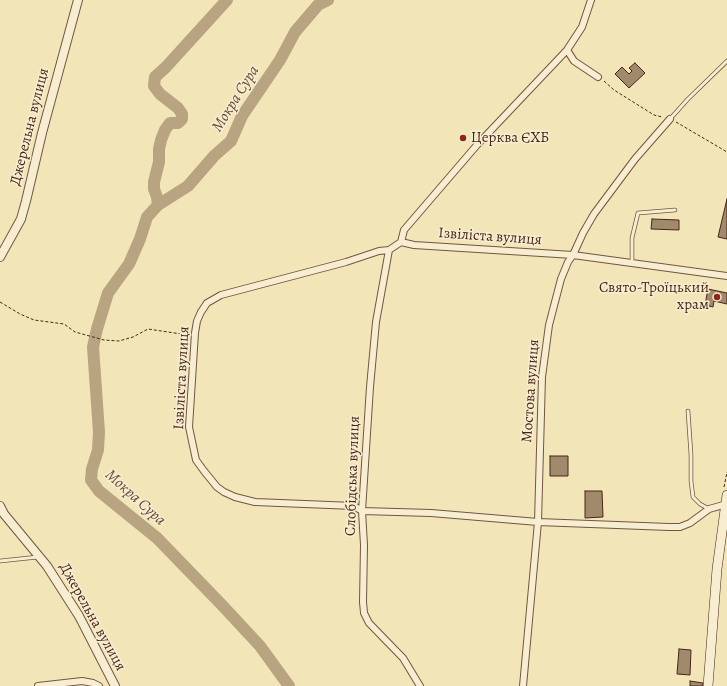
<!DOCTYPE html>
<html>
<head>
<meta charset="utf-8">
<style>
  body { margin:0 }
  canvas { display:block; background:#f2e5b8 }
</style>
</head>
<body>
<canvas width="727" height="686"></canvas>
<script>
const ctx = document.querySelector('canvas').getContext('2d');
ctx.lineJoin = 'round';
function shape(rows) {
  const path = new Path2D();
  for (const r of rows) {
    path.moveTo(r[0], r[1]);
    for (let i = 2; i < r.length; i += 2) path.lineTo(r[i], r[i + 1]);
  }
  return path;
}
function trace(path, color, width, dash) {
  ctx.strokeStyle = color;
  ctx.lineWidth = width;
  ctx.lineCap = dash ? 'butt' : 'round';
  ctx.setLineDash(dash || []);
  ctx.stroke(path);
}
function fill(path, color) {
  ctx.fillStyle = color;
  ctx.fill(path, 'evenodd');
}
function drawText(font, color, halo, rows, align = 'center') {
  ctx.font = font + ' Alegreya,serif';
  ctx.lineWidth = 3;
  ctx.setLineDash([]);
  ctx.textBaseline = 'middle';
  ctx.strokeStyle = halo;
  ctx.fillStyle = color;
  for (const [text, x, y, turn = 0] of rows) {
    ctx.save();
    ctx.translate(x, y);
    ctx.rotate((+turn || 0) * Math.PI / 180);
    ctx.textAlign = isNaN(turn) ? turn : align;
    if (halo) ctx.strokeText(text, 0, 0);
    ctx.fillText(text, 0, 0);
    ctx.restore();
  }
}
const river = shape([
  [158,205,157,197,154,189,154,182,159,162,159,149,161,140,165,130,170,123,178,123,182,119,182,114,178,108,160,94,154,86,155,77,166,67,227,0],
  [289,686,260,646,221,604,157,538,99,491,91,480,92,469,98,450,99,432,93,347,97,329,108,293,129,264,140,239,147,217,158,205,188,186,214,156,231,141,242,116,280,60,295,32,318,5,328,0]
]);
const building = shape([
  [635,63,645,73,629,88,615,74,622,67,629,74,632,71,629,68,635,63],
  [727,199,727,239,718,237,727,199],
  [652,219,679,220,679,230,651,229,652,219],
  [708,289,727,293,727,304,714,301,713,307,705,305,708,289],
  [550,456,568,456,568,476,550,476,550,456],
  [585,491,602,491,603,517,585,518,585,491],
  [679,649,691,650,690,675,677,674,679,649],
  [690,681,703,683,702,686,690,686,690,681]
]);
const path = shape([
  [604,81,614,90,654,115,662,117],
  [676,122,727,152],
  [0,302,20,314,34,320,64,324,75,332,104,340,119,341,133,337,148,329,188,335],
  [724,487,727,472]
]);
const service = shape([
  [670,119,688,99,727,61],
  [632,263,632,238,638,213,675,210],
  [688,411,691,455,691,481,693,497,700,504,709,509],
  [0,561,38,557]
]);
const minor = shape([
  [567,50,574,61,598,77],
  [401,242,404,230,477,145,567,50,582,27,591,0],
  [389,250,376,322,370,387,362,511,364,545,363,602,364,613,369,623,403,658,420,686],
  [727,276,573,255,414,245,401,242,389,250,379,251,346,262,221,295,207,303,201,312,197,321,195,333,189,427,196,460,204,471,217,487,224,492,235,497,255,502,354,506,362,511,431,513,538,522,669,527,680,527,690,523,709,509,727,504],
  [38,686,82,681,93,683,99,686],
  [523,686,538,522,542,377,549,325,561,279,568,262,573,255,583,233,594,214,635,159,670,119]
]);
const tertiary = shape([
  [0,257,21,219,26,201,42,133,78,0],
  [0,506,4,514,47,566,79,616,115,686]
]);
const secondary = shape([
  [708,686,717,569,727,495]
]);
const markers = [
  [463,138,4,"#8f2418"],
  [717,297,4,"#8f2418"]
];
const streetNames = [
  ["Джерельна вулиця",30,127,-76],
  ["Ізвіліста вулиця",490,237,4],
  ["Ізвіліста вулиця",182,378,-87],
  ["Мостова вулиця",531,391,-86],
  ["Слобідська вулиця",353,476,-88],
  ["Джерельна вулиця",92,617,61]
];
const poiNames = [
  ["Церква ЄХБ",471,138],
  ["Свято-Троїцький",709,288,"right"],
  ["храм",709,305,"right"]
];
const waterNames = [
  ["Мокра Сура",236,99,-58],
  ["Мокра Сура",135,498,42]
];
trace(river, '#b9a482', 12);
fill(building, '#a1896c');
trace(building, '#492519', 1);
trace(service, '#735541', 4.5);
trace(minor, '#735541', 8);
trace(tertiary, '#735541', 10);
trace(secondary, '#492519', 10);
trace(path, '#492519', 1, [3, 2]);
trace(service, '#f7eed1', 3);
trace(minor, '#f7eed1', 6);
trace(tertiary, '#f7eed1', 8);
trace(secondary, '#f7eed1', 9);
for (const [x, y, r, color] of markers) {
  const dot = new Path2D();
  dot.arc(x, y, r, 0, 2 * Math.PI);
  ctx.fillStyle = color;
  ctx.fill(dot);
  trace(dot, '#f7eed1', 1.5);
}
drawText('15px', '#492519', '#f7eed1', streetNames);
drawText('15px', '#492519', '#f7eed1', poiNames, 'left');
drawText('italic 16px', '#6b4b38', '#f7eed1', waterNames);
</script>
</body>
</html>
